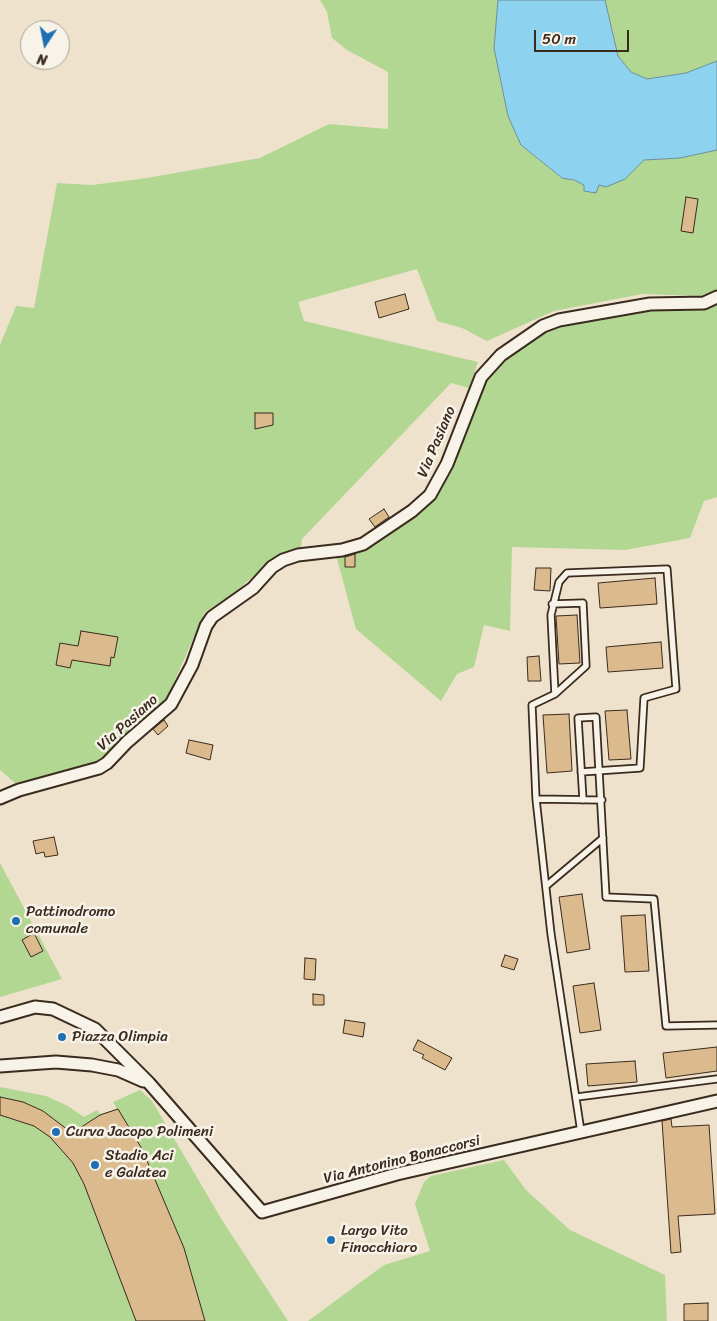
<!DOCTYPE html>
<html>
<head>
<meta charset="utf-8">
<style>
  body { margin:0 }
  #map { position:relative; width:717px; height:1321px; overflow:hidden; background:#efe2cd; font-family:Sriracha,sans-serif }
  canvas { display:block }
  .north { position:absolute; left:20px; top:20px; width:50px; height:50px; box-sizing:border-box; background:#f7f3e8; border:1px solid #aca397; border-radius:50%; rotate:191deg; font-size:14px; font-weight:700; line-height:20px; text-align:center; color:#3b2a1e }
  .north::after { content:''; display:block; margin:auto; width:18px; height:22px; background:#1f6fb2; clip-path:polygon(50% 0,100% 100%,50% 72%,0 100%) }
  .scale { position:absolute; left:534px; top:30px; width:95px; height:22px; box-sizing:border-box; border:2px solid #3b2a1e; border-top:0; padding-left:6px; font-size:15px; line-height:18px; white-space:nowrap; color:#3b2a1e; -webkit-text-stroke:4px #f7f3e8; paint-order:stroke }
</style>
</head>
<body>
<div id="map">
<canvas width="717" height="1321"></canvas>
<div class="north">N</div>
<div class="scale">50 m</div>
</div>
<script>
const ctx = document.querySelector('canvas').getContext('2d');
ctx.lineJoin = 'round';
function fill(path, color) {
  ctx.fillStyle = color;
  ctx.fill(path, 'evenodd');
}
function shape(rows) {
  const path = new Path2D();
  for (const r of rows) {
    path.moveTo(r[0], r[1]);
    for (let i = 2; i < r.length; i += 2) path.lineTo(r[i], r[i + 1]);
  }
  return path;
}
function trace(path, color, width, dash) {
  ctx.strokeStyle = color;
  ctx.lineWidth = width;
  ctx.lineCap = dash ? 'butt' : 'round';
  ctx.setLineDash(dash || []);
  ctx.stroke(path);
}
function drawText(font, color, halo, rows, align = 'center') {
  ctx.font = font + ' Sriracha,sans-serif';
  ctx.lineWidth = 5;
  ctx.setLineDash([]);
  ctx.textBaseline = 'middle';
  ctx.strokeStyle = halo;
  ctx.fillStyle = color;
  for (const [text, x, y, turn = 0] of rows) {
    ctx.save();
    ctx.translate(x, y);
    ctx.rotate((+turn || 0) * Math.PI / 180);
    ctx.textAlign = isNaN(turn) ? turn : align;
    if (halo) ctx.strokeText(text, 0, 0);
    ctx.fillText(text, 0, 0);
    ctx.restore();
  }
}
const green = shape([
  [320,0,498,0,494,48,508,116,521,145,561,178,574,180,584,185,599,185,625,179,644,160,680,158,717,150,717,291,703,296,642,294,554,311,487,341,462,328,437,321,417,269,298,302,304,321,478,362,469,388,451,383,302,539,301,548,276,556,231,596,205,612,168,696,163,702,119,739,106,755,95,762,16,784,0,770,0,345,16,306,34,308,57,183,92,185,147,178,260,158,329,124,388,129,388,72,347,50,332,38,327,12],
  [605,0,717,0,717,61,686,73,647,79,631,72,618,56],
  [717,301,717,497,704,501,690,538,625,550,512,547,510,631,484,625,474,667,457,674,441,701,356,629,336,555,363,551,415,513,433,497,483,380,545,328,638,310,687,310],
  [0,863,62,979,0,997],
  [0,1087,46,1096,68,1106,84,1117,97,1110,100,1114,117,1109,113,1102,140,1090,152,1101,222,1220,288,1321,0,1321],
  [504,1160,526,1190,570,1230,665,1275,667,1321,308,1321,384,1265,430,1251,415,1204,424,1182,431,1176]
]);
const water = shape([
  [498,0,605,0,618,56,631,72,647,79,686,73,717,61,717,150,680,158,644,160,625,179,606,187,599,185,596,193,584,191,584,185,574,180,562,178,521,145,508,116,494,48,498,0]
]);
const building = shape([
  [686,197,698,199,693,233,681,231,686,197],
  [405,294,409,309,379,318,375,302,405,294],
  [255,413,273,413,273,425,255,429,255,413],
  [384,509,389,517,375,527,369,519,384,509],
  [355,554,355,567,345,567,345,557,355,554],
  [536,568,551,568,550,591,534,590,536,568],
  [655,578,657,604,600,608,598,583,655,578],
  [577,615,580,663,559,664,556,616,577,615],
  [81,631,118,637,114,658,111,657,110,666,72,660,70,668,56,665,60,643,78,646,81,631],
  [661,642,663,668,608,672,606,647,661,642],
  [539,656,541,681,528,681,527,657,539,656],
  [627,710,631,759,609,760,605,711,627,710],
  [569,714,572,771,547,773,543,715,569,714],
  [164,720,168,726,158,735,153,729,164,720],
  [189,740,213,745,210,760,186,753,189,740],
  [54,837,58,855,45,857,44,852,36,854,33,841,54,837],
  [582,894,590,949,567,953,559,897,582,894],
  [645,915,649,971,625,972,621,916,645,915],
  [34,933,43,951,31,957,22,940,34,933],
  [505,955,518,959,514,970,501,966,505,955],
  [305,958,316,959,315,980,304,979,305,958],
  [594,983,601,1030,580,1033,573,986,594,983],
  [313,994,324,995,324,1005,313,1005,313,994],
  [345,1020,365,1023,363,1037,343,1033,345,1020],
  [418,1040,452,1058,445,1070,422,1058,424,1055,413,1050,418,1040],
  [717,1047,717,1071,666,1078,663,1053,717,1047],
  [635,1061,637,1082,588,1086,586,1064,635,1061],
  [0,1097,23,1102,43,1111,72,1133,100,1115,118,1109,142,1149,184,1248,205,1321,136,1321,84,1184,73,1163,50,1137,34,1126,0,1115,0,1097],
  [671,1119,672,1127,709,1125,715,1214,678,1216,681,1252,671,1253,662,1121,671,1119],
  [708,1303,708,1321,684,1321,684,1304,708,1303]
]);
const service = shape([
  [552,604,583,603,586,666,555,694],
  [581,772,640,768,644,698,676,689,667,569,567,573,559,582,551,615,555,694,532,705,536,799,551,934,581,1132],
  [536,799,602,800],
  [583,800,578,718,596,717,606,897,654,899,666,1026,717,1025],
  [546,886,603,838],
  [577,1097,717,1079]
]);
const minor = shape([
  [0,798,19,790,99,768,107,763,127,742,171,704,192,665,206,626,212,617,253,588,272,567,283,560,298,555,342,550,363,544,412,511,430,495,447,464,481,377,501,355,543,326,559,320,650,304,704,303,717,297],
  [0,1017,35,1007,53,1009,95,1029,149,1083,262,1212,397,1174,717,1101],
  [0,1066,56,1062,92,1065,118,1070,143,1081]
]);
const markers = [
  [16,921,5,"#1f6fb2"],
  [62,1037,5,"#1f6fb2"],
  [56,1132,5,"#1f6fb2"],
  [95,1165,5,"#1f6fb2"],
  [331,1240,5,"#1f6fb2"]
];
const streetNames = [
  ["Via Pasiano",437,442,-67],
  ["Via Pasiano",128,723,-42],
  ["Via Antonino Bonaccorsi",402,1160,-14]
];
const poiNames = [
  ["Pattinodromo",26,912],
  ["comunale",26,929],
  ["Piazza Olimpia",72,1037],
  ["Curva Jacopo Polimeni",66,1132],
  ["Stadio Aci",105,1156],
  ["e Galatea",105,1173],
  ["Largo Vito",341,1231],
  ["Finocchiaro",341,1248]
];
fill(green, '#b2d792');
fill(water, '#8dd3ef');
trace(water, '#6c8f9b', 1);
fill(building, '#dbbb8e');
trace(building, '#3b2a1e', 1);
trace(service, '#3b2a1e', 9);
trace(minor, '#3b2a1e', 15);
trace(service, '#f7f3e8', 5.5);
trace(minor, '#f7f3e8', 11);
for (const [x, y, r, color] of markers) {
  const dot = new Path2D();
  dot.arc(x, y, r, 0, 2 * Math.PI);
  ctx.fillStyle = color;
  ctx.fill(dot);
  trace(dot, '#f7f3e8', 2);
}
drawText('15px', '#3b2a1e', '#f7f3e8', streetNames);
drawText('15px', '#3b2a1e', '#f7f3e8', poiNames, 'left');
</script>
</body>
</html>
